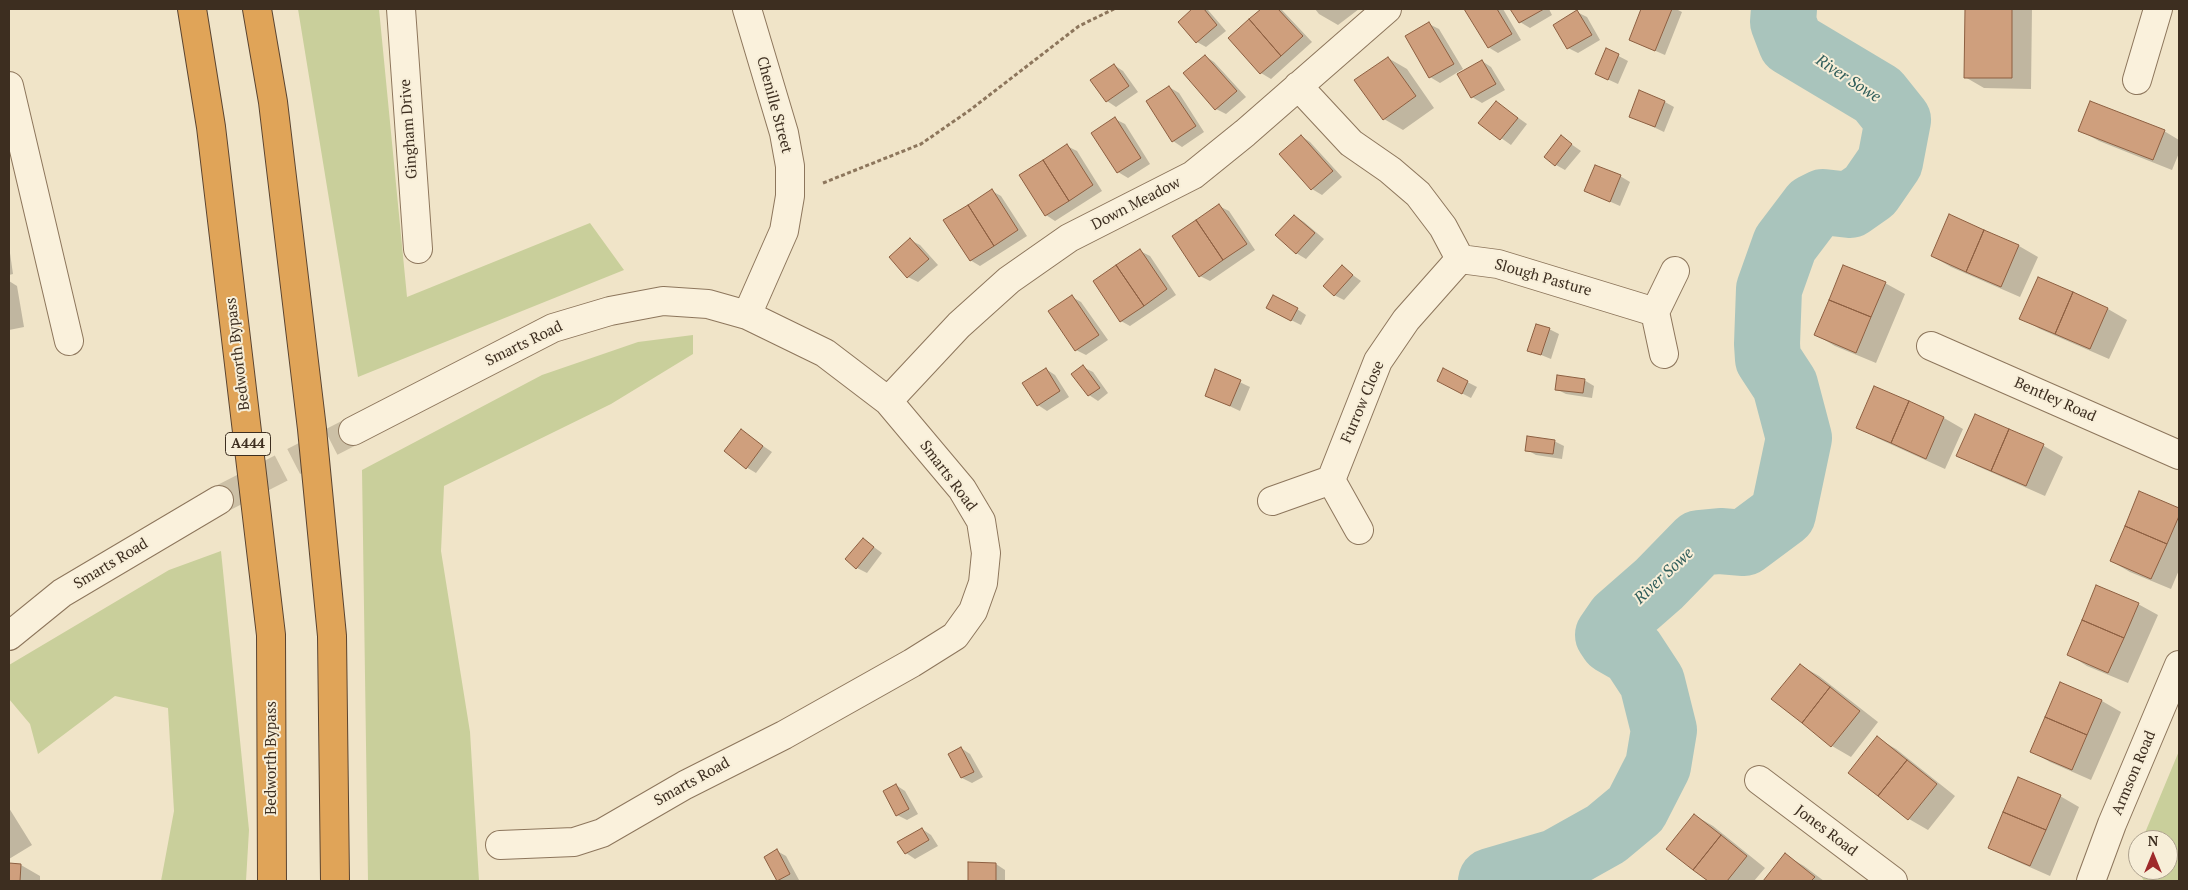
<!DOCTYPE html>
<html>
<head>
<meta charset="utf-8">
<style>
  body { margin:0 }
  #map { position:relative; width:2188px; height:890px; overflow:hidden; background:#f0e4c8; font-family:"PT Serif",serif }
  canvas { display:block }
  .frame { position:absolute; inset:0; border:10px solid #3d2e20; pointer-events:none }
  .north { position:absolute; left:2128px; top:830px; width:50px; height:50px; box-sizing:border-box; background:#f7eed8; border:1px solid #ada18e; border-radius:50%; rotate:0deg; font-size:14px; font-weight:700; line-height:20px; text-align:center; color:#3d2e20 }
  .north::after { content:''; display:block; margin:auto; width:18px; height:22px; background:#9e2a2b; clip-path:polygon(50% 0,100% 100%,50% 72%,0 100%) }
</style>
</head>
<body>
<div id="map">
<canvas width="2188" height="890"></canvas>
<div class="frame"></div>
<div class="north">N</div>
</div>
<script>
const ctx = document.querySelector('canvas').getContext('2d');
ctx.lineJoin = 'round';
function fill(path, color) {
  ctx.fillStyle = color;
  ctx.fill(path, 'evenodd');
}
function shape(rows) {
  const path = new Path2D();
  for (const r of rows) {
    path.moveTo(r[0], r[1]);
    for (let i = 2; i < r.length; i += 2) path.lineTo(r[i], r[i + 1]);
  }
  return path;
}
function trace(path, color, width, dash) {
  ctx.strokeStyle = color;
  ctx.lineWidth = width;
  ctx.lineCap = dash ? 'butt' : 'round';
  ctx.setLineDash(dash || []);
  ctx.stroke(path);
}
function drawText(font, color, halo, rows, align = 'center') {
  ctx.font = font + ' "PT Serif",serif';
  ctx.lineWidth = 4;
  ctx.setLineDash([]);
  ctx.textBaseline = 'middle';
  ctx.strokeStyle = halo;
  ctx.fillStyle = color;
  for (const [text, x, y, turn = 0] of rows) {
    ctx.save();
    ctx.translate(x, y);
    ctx.rotate((+turn || 0) * Math.PI / 180);
    ctx.textAlign = isNaN(turn) ? turn : align;
    if (halo) ctx.strokeText(text, 0, 0);
    ctx.fillText(text, 0, 0);
    ctx.restore();
  }
}
const green = shape([
  [298,9,379,9,407,297,590,223,624,270,358,377],
  [693,335,693,354,611,404,444,486,441,551,470,732,479,881,368,881,362,470,542,375,638,342],
  [221,551,249,830,246,881,161,881,174,811,168,708,115,696,38,754,30,724,9,699,9,665,169,570],
  [2179,751,2179,881,2144,881,2133,862,2138,851,2138,870,2168,870,2168,840,2142,840]
]);
const shadow = shape([
  [1194,9,1208,10,1226,31,1206,47,1197,42,1179,22],
  [1263,9,1281,9,1312,42,1271,79,1261,73,1230,38],
  [1315,9,1359,9,1338,25,1319,14],
  [1465,9,1503,9,1521,40,1498,53,1488,47],
  [1512,9,1549,9,1552,15,1530,28,1520,22],
  [1642,9,1676,9,1682,12,1665,55,1630,40],
  [1966,9,2032,9,2031,89,1984,88,1965,77],
  [1577,12,1587,17,1600,40,1578,53,1568,48],
  [1429,24,1439,29,1463,69,1440,83,1430,77,1407,37],
  [1607,50,1628,61,1618,84,1596,74],
  [1205,56,1214,62,1246,97,1226,114,1216,109],
  [1388,58,1407,69,1434,108,1403,130,1384,119],
  [1482,61,1491,67,1505,90,1482,103,1472,97],
  [1114,65,1123,71,1138,92,1116,107,1107,101,1092,80],
  [1169,87,1179,93,1204,132,1182,147,1173,141],
  [1496,102,1527,124,1511,145,1480,123],
  [1665,102,1674,107,1664,132,1630,116],
  [1115,119,1125,124,1150,164,1128,178,1118,172,1093,133],
  [2079,130,2164,131,2179,140,2179,153,2172,170,2099,141],
  [1301,136,1310,142,1342,177,1322,195,1312,189,1281,154],
  [1561,137,1581,151,1565,170,1556,165],
  [1067,146,1077,151,1102,191,1055,221,1046,215],
  [1620,176,1630,182,1620,206,1586,191],
  [992,191,1001,196,1027,236,980,266,970,260],
  [1219,206,1229,211,1255,250,1210,281,1200,276],
  [1295,216,1304,222,1324,239,1306,259,1296,253],
  [1950,216,2019,246,2038,257,2020,297,1951,267,1932,256],
  [910,240,920,245,938,265,918,282,908,277],
  [9,246,13,274,9,275],
  [1140,251,1150,256,1176,295,1130,326,1121,321],
  [1844,266,1885,283,1905,294,1876,363,1835,346,1816,335],
  [1342,267,1361,281,1344,300,1334,295],
  [2039,278,2108,309,2127,320,2109,359,2040,329,2021,318],
  [9,281,17,286,24,327,9,330],
  [1072,297,1081,302,1108,340,1086,355,1076,350],
  [1297,309,1306,315,1301,325,1277,313],
  [1549,329,1559,334,1551,359,1529,350],
  [1083,367,1093,372,1108,393,1098,401,1089,395],
  [1046,369,1055,375,1069,397,1047,411,1038,405],
  [1444,370,1477,387,1471,398,1448,386],
  [1216,371,1250,387,1240,411,1206,395],
  [1584,380,1594,386,1592,398,1566,394,1556,389],
  [1875,387,1944,418,1963,429,1945,469,1877,438,1857,427],
  [1975,415,2044,446,2063,457,2045,496,1977,466,1957,455],
  [741,431,772,452,756,473,746,467],
  [1554,441,1564,446,1562,459,1536,455,1527,450],
  [2140,492,2179,509,2179,570,2171,589,2130,572,2111,561],
  [863,539,882,553,867,573,857,568],
  [2138,604,2158,615,2128,683,2087,666,2068,654],
  [1800,665,1819,676,1878,722,1851,757,1832,746,1773,699],
  [2060,684,2102,701,2121,712,2091,780,2050,762,2031,751],
  [1877,738,1896,749,1955,796,1928,830,1909,819],
  [961,748,970,754,983,777,972,783,962,778,950,755],
  [896,785,905,791,918,814,907,820,897,815],
  [2060,796,2079,807,2050,876,2009,858,1990,847],
  [9,808,32,845,9,859],
  [1694,815,1713,826,1765,868,1754,881,1710,881,1668,849],
  [922,829,931,835,938,846,915,859,906,853],
  [777,851,786,856,799,880,778,880],
  [1785,855,1804,866,1824,881,1764,881],
  [9,864,21,865,40,876,40,881,9,881],
  [969,864,996,864,1005,870,1005,881,969,881]
]);
const river = shape([
  [1491,881,1556,862,1606,834,1636,809,1658,766,1664,730,1652,682,1633,653,1612,641,1608,635,1619,619,1659,584,1699,543,1720,541,1744,543,1783,514,1799,438,1785,385,1768,359,1767,344,1769,289,1785,244,1813,207,1823,202,1850,205,1870,191,1890,162,1898,120,1878,95,1791,43,1783,22,1784,9]
]);
const building = shape([
  [1192,9,1204,9,1217,25,1196,43,1178,22,1192,9],
  [1261,9,1278,9,1303,36,1281,56,1249,19,1261,9],
  [1464,9,1497,9,1512,34,1488,48,1464,9],
  [1510,9,1544,9,1519,23,1510,9],
  [1641,9,1672,9,1655,51,1629,40,1641,9],
  [1965,9,2012,9,2012,78,1964,78,1965,9],
  [1577,10,1592,35,1567,49,1553,25,1577,10],
  [1249,19,1281,56,1260,74,1228,38,1249,19],
  [1429,22,1454,64,1429,78,1405,36,1429,22],
  [1606,48,1619,54,1608,80,1595,74,1606,48],
  [1205,55,1237,91,1215,110,1183,73,1205,55],
  [1388,57,1416,96,1383,120,1354,80,1388,57],
  [1482,60,1496,84,1471,98,1457,74,1482,60],
  [1114,64,1129,86,1106,102,1090,80,1114,64],
  [1169,86,1196,126,1172,142,1146,101,1169,86],
  [1639,90,1665,101,1655,127,1629,117,1639,90],
  [1496,101,1518,118,1500,140,1478,123,1496,101],
  [2090,101,2165,130,2153,160,2078,131,2090,101],
  [1115,117,1141,158,1117,173,1091,133,1115,117],
  [1301,135,1333,171,1311,190,1279,154,1301,135],
  [1561,135,1572,144,1555,166,1544,157,1561,135],
  [1067,144,1093,185,1069,201,1043,160,1067,144],
  [1043,160,1069,201,1045,216,1019,175,1043,160],
  [1595,165,1621,175,1610,202,1584,191,1595,165],
  [992,189,1018,230,994,246,968,205,992,189],
  [1219,204,1247,244,1223,260,1196,220,1219,204],
  [968,205,994,246,970,261,943,220,968,205],
  [1949,214,1984,230,1966,272,1931,256,1949,214],
  [1294,215,1315,233,1296,254,1275,235,1294,215],
  [1196,220,1223,260,1199,277,1172,236,1196,220],
  [1984,230,2019,245,2001,287,1966,272,1984,230],
  [910,238,929,259,907,278,889,257,910,238],
  [1140,249,1167,289,1144,306,1116,265,1140,249],
  [1116,265,1144,306,1120,322,1093,281,1116,265],
  [1342,265,1353,275,1334,296,1323,286,1342,265],
  [1843,265,1886,282,1871,317,1829,300,1843,265],
  [2038,277,2073,292,2055,334,2019,319,2038,277],
  [2073,292,2108,308,2090,349,2055,334,2073,292],
  [1072,295,1099,335,1075,351,1048,311,1072,295],
  [1273,295,1298,308,1291,321,1266,308,1273,295],
  [1829,300,1871,317,1856,353,1814,335,1829,300],
  [1536,324,1550,328,1541,355,1527,351,1536,324],
  [1083,365,1100,388,1088,396,1071,374,1083,365],
  [1046,368,1060,391,1037,406,1022,383,1046,368],
  [1443,368,1468,381,1462,394,1437,381,1443,368],
  [1215,369,1241,380,1230,406,1205,396,1215,369],
  [1557,375,1585,379,1583,393,1555,390,1557,375],
  [1874,386,1909,401,1891,443,1856,428,1874,386],
  [1909,401,1944,417,1926,459,1891,443,1909,401],
  [1975,414,2009,429,1991,471,1956,456,1975,414],
  [741,429,763,446,746,469,724,451,741,429],
  [2009,429,2044,444,2026,486,1991,471,2009,429],
  [1527,436,1555,440,1553,454,1525,451,1527,436],
  [2139,491,2179,508,2179,516,2167,544,2125,526,2139,491],
  [2125,526,2167,544,2151,579,2110,561,2125,526],
  [863,538,874,547,856,569,845,559,863,538],
  [2096,585,2139,603,2124,638,2082,620,2096,585],
  [2082,620,2124,638,2108,673,2067,655,2082,620],
  [1800,664,1830,687,1802,723,1771,699,1800,664],
  [2060,682,2102,700,2087,735,2045,717,2060,682],
  [1830,687,1860,711,1831,747,1802,723,1830,687],
  [2045,717,2087,735,2072,770,2030,752,2045,717],
  [1877,736,1907,760,1878,796,1848,773,1877,736],
  [961,747,974,772,961,778,948,754,961,747],
  [1907,760,1937,784,1908,820,1878,796,1907,760],
  [2018,777,2061,795,2046,830,2003,812,2018,777],
  [896,784,909,809,896,816,883,791,896,784],
  [2003,812,2046,830,2030,866,1988,848,2003,812],
  [1694,814,1721,835,1693,870,1666,849,1694,814],
  [922,828,929,840,905,854,897,842,922,828],
  [1721,835,1747,856,1727,881,1708,881,1693,870,1721,835],
  [777,849,790,874,777,881,764,857,777,849],
  [1785,853,1815,877,1811,881,1763,881,1785,853],
  [968,862,996,863,996,881,968,881,968,862],
  [9,863,21,864,20,881,9,881,9,863]
]);
const minorTunnel = shape([
  [219,500,353,431]
]);
const path = shape([
  [823,183,921,144,970,110,1079,26,1114,9]
]);
const minor = shape([
  [401,9,418,249],
  [2137,80,2158,9],
  [9,86,69,341],
  [1298,86,1351,143,1390,170,1418,194,1443,227,1460,259,1498,264,1655,312],
  [747,315,784,231,790,196,790,166,784,133,747,9],
  [1931,346,2179,455],
  [1664,354,1655,312,1675,271],
  [888,401,959,325,1009,280,1069,238,1193,175,1245,133,1387,9],
  [353,431,553,328,610,311,663,301,708,304,747,315,825,353,888,401,962,489,981,521,986,553,983,583,973,611,955,636,912,663,784,735,685,785,602,833,574,842,500,845],
  [1272,501,1331,480],
  [1359,530,1331,480,1378,361,1406,320,1460,259],
  [9,636,62,593,219,500],
  [1759,780,1893,881],
  [2091,881,2112,824,2179,665]
]);
const highway = shape([
  [192,9,211,127,271,635,272,881],
  [257,9,273,102,312,429,332,636,335,881]
]);
const shields = [
  [248,444,45]
];
const shieldNames = [
  ["A444",248,444]
];
const streetNames = [
  ["Chenille Street",774,105,75],
  ["Gingham Drive",409,129,-94],
  ["Down Meadow",1136,204,-27],
  ["Slough Pasture",1543,278,16],
  ["Smarts Road",524,344,-26],
  ["Bedworth Bypass",238,354,-97],
  ["Bentley Road",2055,400,24],
  ["Furrow Close",1363,402,-67],
  ["Smarts Road",948,476,53],
  ["Smarts Road",111,564,-31],
  ["Bedworth Bypass",272,758,-90],
  ["Armson Road",2134,773,-67],
  ["Smarts Road",692,782,-29],
  ["Jones Road",1826,831,37]
];
const waterNames = [
  ["River Sowe",1848,79,33],
  ["River Sowe",1664,576,-43]
];
fill(green, '#c9cf9b');
fill(shadow, '#0003');
trace(river, '#a9c4bc', 66);
fill(building, '#cf9f7d');
trace(building, '#8d5f41', 1);
trace(minorTunnel, '#ccc0a6', 28, [28, 14]);
trace(minor, '#8d765c', 30);
trace(highway, '#5b4430', 30);
trace(path, '#8d765c', 3, [4, 2.5]);
trace(minor, '#faf1dc', 28);
trace(highway, '#e0a458', 28);
for (const [x, y, w] of shields) {
  const box = new Path2D();
  box.roundRect(x - w / 2, y - 11.5, w, 23, 4);
  ctx.fillStyle = '#f7eed8';
  ctx.fill(box);
  trace(box, '#3d2e20', 1);
}
drawText('bold 14px', '#3d2e20', null, shieldNames);
drawText('15px', '#3d2e20', '#f7eed8', streetNames);
drawText('italic 16px', '#2f5d5a', '#f7eed8', waterNames);
</script>
</body>
</html>
